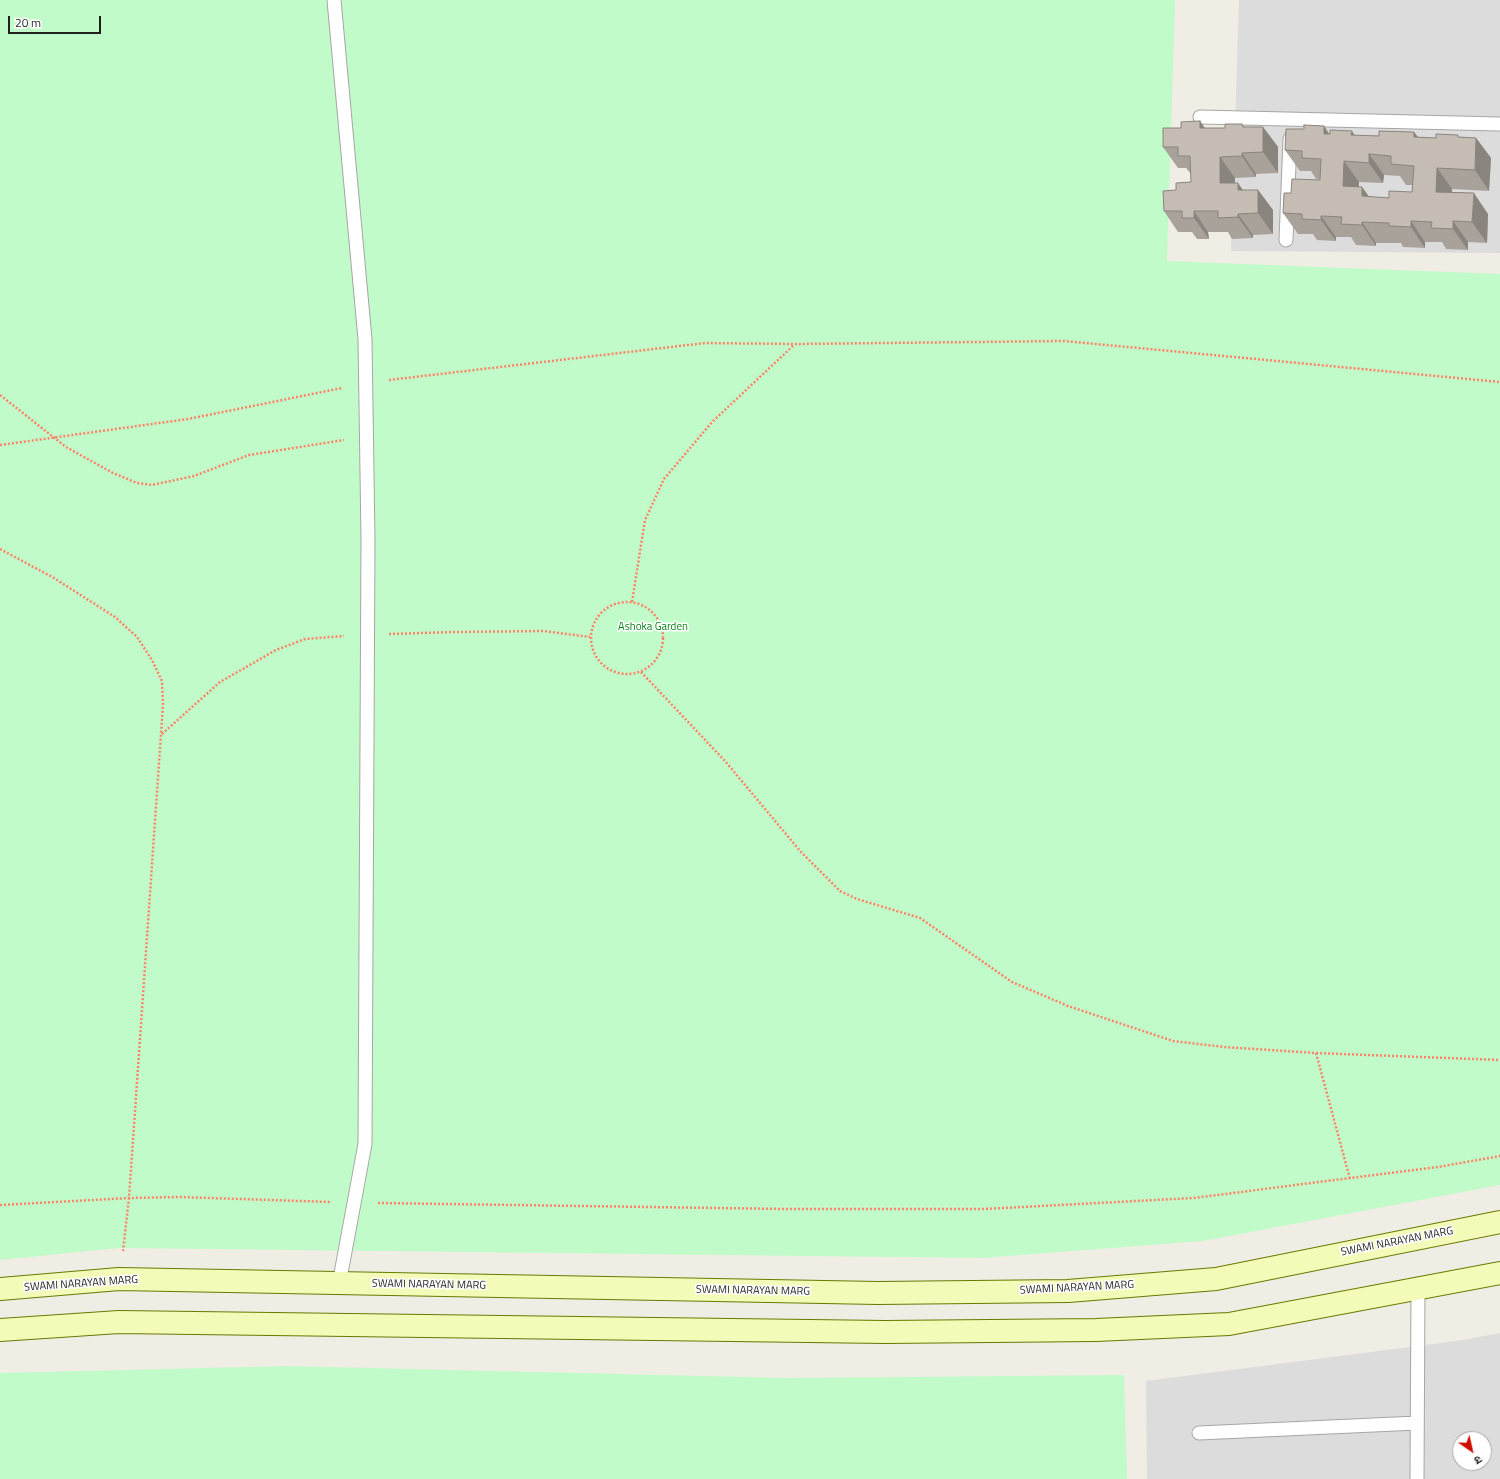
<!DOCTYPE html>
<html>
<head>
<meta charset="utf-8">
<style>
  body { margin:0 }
  #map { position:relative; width:1500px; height:1479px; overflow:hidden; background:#f0ede5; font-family:"Titillium Web","Noto Sans Devanagari",sans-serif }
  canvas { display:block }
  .north { position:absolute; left:1452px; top:1431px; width:40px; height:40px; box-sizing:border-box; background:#fff; border:1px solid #a5a5a5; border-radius:50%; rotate:146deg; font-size:11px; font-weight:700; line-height:16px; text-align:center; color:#1f1f1f }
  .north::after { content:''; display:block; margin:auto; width:14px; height:18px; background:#cf0d00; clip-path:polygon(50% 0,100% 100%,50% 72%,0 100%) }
  .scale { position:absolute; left:8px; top:16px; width:93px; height:18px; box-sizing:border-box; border:2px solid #1f1f1f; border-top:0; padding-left:5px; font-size:12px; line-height:14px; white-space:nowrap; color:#1f1f1f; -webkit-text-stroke:3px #fff; paint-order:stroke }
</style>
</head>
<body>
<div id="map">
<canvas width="1500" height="1479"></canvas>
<div class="north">उ</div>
<div class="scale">20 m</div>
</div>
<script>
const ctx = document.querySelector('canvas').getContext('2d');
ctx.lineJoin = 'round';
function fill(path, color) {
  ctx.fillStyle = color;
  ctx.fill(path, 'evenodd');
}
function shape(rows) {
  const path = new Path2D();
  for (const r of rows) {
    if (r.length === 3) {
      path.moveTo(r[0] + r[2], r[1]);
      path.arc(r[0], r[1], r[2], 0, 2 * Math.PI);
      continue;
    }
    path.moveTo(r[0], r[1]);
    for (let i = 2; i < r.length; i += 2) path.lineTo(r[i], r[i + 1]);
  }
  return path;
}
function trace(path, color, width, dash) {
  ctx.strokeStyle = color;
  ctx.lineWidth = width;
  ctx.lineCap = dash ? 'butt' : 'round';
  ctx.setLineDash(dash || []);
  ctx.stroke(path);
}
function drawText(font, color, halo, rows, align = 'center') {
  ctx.font = font + ' "Titillium Web",sans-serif';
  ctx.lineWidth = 3;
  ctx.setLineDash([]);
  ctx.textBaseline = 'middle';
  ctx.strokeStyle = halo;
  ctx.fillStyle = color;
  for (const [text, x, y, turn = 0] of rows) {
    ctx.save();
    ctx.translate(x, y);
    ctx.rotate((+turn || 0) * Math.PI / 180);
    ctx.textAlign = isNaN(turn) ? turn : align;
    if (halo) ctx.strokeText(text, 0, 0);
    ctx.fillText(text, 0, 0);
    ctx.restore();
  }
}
const residential = shape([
  [1239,0,1500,0,1500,253,1231,251],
  [1500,1333,1500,1479,1147,1479,1146,1381,1464,1340],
  [1460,1439,1484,1439,1484,1463,1460,1463]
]);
const park = shape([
  [0,0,1175,0,1167,261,1500,274,1500,1185,1203,1241,982,1258,119,1248,0,1260],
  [287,1366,786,1378,1124,1375,1127,1479,0,1479,0,1373]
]);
const path = shape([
  [389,380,705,343,795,344,1064,341,1500,382],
  [0,395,66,447,113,473,137,483,152,485,194,476,249,455,344,440],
  [0,445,188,419,342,388],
  [0,549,54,578,115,617,137,637,152,660,162,681,163,705,129,1198,123,1251],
  [627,638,36],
  [632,602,645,520,664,479,712,422,794,345],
  [389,634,455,632,544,631,590,637],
  [641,672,725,761,801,852,840,891,857,899,920,918,1012,982,1068,1006,1173,1041,1224,1047,1316,1053,1500,1060],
  [162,734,220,682,276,650,305,639,344,636],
  [1316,1053,1350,1179],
  [378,1203,785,1209,984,1209,1193,1198,1438,1167,1500,1156],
  [0,1205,129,1198,180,1197,331,1202]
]);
const service = shape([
  [334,0,365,339,368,540,365,1144,339,1284],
  [1200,117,1500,124],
  [1286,240,1290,139],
  [1199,1433,1417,1423],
  [1417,1479,1418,1289]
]);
const secondary = shape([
  [0,1289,119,1279,878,1293,1068,1291,1216,1279,1500,1222],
  [0,1330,119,1322,885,1332,1096,1330,1229,1324,1500,1273]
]);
const wall = shape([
  [1242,124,1245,127,1263,127,1278,147,1278,173,1256,174,1256,177,1235,178,1235,183,1243,190,1258,190,1273,210,1273,234,1253,235,1253,238,1232,239,1228,232,1208,232,1209,239,1197,239,1192,232,1178,232,1164,211,1176,190,1191,182,1191,174,1186,168,1178,168,1163,147,1205,128,1225,128],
  [1324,126,1329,134,1379,136,1414,132,1418,137,1436,138,1459,137,1476,138,1491,158,1489,191,1452,189,1452,193,1488,214,1487,243,1468,242,1468,250,1446,249,1442,242,1425,242,1425,248,1403,247,1401,243,1376,243,1376,246,1356,245,1351,237,1336,237,1336,241,1317,240,1313,234,1298,234,1283,213,1291,193,1320,180,1320,179,1316,179,1311,171,1300,171,1285,150,1304,129],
  [1384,175,1400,176,1406,185,1412,185,1412,192,1389,198,1369,197,1362,187,1359,187,1359,182,1383,183]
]);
const shadedWall = shape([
  [1200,121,1215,142,1200,128],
  [1324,126,1338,147,1324,134],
  [1263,127,1278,147,1278,173,1263,152],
  [1352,131,1366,152,1351,135],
  [1414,132,1429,153,1414,137],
  [1476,138,1491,158,1489,191,1475,170],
  [1242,153,1256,174,1256,177,1242,156],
  [1369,154,1384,175,1383,183,1369,163],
  [1220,157,1235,178,1235,204,1220,183],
  [1344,161,1359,182,1357,207,1343,186],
  [1437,168,1452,189,1451,213,1436,192],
  [1238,183,1252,203,1238,190],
  [1362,187,1377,208,1362,196],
  [1258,190,1273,210,1273,234,1258,213],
  [1474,193,1488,214,1487,243,1472,222],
  [1194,211,1208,232,1209,239,1194,218],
  [1238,214,1253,235,1253,238,1238,217],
  [1321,216,1336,237,1336,241,1321,220],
  [1411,221,1425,242,1425,248,1411,227],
  [1453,221,1468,242,1468,250,1453,229],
  [1362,222,1376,243,1376,246,1362,225]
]);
const building = shape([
  [1200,121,1200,128,1225,128,1225,124,1242,124,1243,127,1263,127,1263,152,1242,153,1242,156,1220,157,1220,183,1238,183,1238,190,1258,190,1258,213,1238,214,1238,217,1218,218,1218,211,1194,211,1194,218,1182,218,1182,211,1164,211,1163,191,1176,190,1176,183,1191,182,1190,156,1178,156,1178,147,1163,147,1163,128,1181,128,1181,122,1200,121],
  [1304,125,1324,126,1324,134,1330,134,1330,130,1352,131,1351,135,1379,136,1379,131,1414,132,1414,137,1436,138,1436,134,1458,135,1458,137,1476,138,1475,170,1437,168,1436,192,1474,193,1472,222,1453,221,1453,229,1431,228,1432,222,1411,221,1411,227,1389,226,1389,223,1362,222,1362,225,1341,224,1342,217,1321,216,1321,220,1302,219,1302,214,1283,213,1284,193,1291,193,1292,179,1320,180,1321,159,1302,158,1302,151,1285,150,1286,129,1304,129,1304,125],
  [1369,154,1391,156,1391,164,1414,166,1412,192,1389,191,1389,198,1362,196,1362,187,1343,186,1344,161,1369,163,1369,154]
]);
const parkNames = [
  ["Ashoka Garden",653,627]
];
const streetNames = [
  ["SWAMI NARAYAN MARG",1397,1242,-11],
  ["SWAMI NARAYAN MARG",81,1284,-4],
  ["SWAMI NARAYAN MARG",429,1285,1],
  ["SWAMI NARAYAN MARG",1077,1288,-3],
  ["SWAMI NARAYAN MARG",753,1291,1]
];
fill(residential, '#dddcdc');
fill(park, '#c2fbca');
trace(service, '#a6a6a6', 15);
trace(secondary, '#667b02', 24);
trace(path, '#fe8269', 2.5, [2, 2]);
trace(service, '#fff', 13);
trace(secondary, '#f4fbb8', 22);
fill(wall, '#a9a29b');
fill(shadedWall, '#8a847e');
fill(building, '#c5bcb4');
trace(building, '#8a847e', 1);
drawText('11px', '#09821a', '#fff', parkNames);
drawText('11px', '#1f1f1f', '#fff', streetNames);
</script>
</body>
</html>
